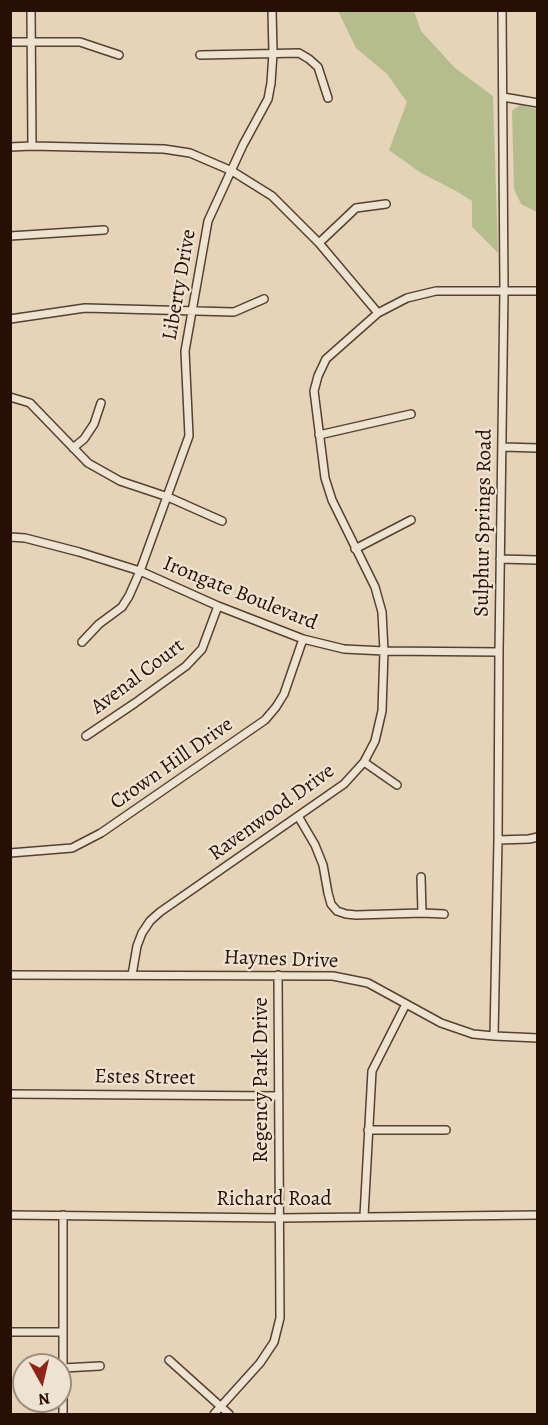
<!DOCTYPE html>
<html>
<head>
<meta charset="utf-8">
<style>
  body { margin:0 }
  #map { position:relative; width:548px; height:1425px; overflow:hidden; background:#e5d4b8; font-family:Alegreya,serif }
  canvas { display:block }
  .frame { position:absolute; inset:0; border:12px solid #270f03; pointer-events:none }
  .north { position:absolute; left:12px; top:1353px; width:60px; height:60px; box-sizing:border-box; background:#eee3d1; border:2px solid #9e8e7f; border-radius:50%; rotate:172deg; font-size:16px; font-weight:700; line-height:24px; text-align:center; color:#270f03 }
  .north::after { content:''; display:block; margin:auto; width:21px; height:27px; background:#8f2418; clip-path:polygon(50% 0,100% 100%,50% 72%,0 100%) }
</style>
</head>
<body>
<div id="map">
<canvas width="548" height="1425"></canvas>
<div class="frame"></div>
<div class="north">N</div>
</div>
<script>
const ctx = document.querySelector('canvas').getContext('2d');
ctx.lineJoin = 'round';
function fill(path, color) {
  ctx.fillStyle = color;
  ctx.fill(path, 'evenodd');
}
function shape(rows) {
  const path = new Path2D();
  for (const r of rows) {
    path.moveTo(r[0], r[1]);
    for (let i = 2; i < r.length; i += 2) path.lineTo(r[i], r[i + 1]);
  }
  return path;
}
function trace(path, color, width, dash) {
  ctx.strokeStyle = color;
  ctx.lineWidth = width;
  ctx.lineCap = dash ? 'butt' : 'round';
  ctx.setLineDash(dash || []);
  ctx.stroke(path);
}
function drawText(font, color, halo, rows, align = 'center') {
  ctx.font = font + ' Alegreya,serif';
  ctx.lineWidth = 4.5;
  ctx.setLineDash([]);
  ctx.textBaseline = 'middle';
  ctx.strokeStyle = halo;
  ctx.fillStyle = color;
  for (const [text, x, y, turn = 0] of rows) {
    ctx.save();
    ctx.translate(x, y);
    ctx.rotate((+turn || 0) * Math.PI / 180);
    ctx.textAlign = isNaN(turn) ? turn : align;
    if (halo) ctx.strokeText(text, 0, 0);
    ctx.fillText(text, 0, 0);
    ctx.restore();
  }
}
const green = shape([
  [338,11,414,11,421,31,455,68,493,96,498,253,472,227,472,201,456,191,421,173,389,150,407,102,387,74,356,48],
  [520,105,537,109,537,212,521,204,514,189,512,111]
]);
const minor = shape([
  [31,10,32,146],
  [10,42,80,42,119,55],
  [200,55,299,53,309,59,318,67,328,98],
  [503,97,538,103],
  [10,147,32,146,164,149,190,153,232,171,272,196,319,243,378,313],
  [10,236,104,230],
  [319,243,356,208,386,204],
  [10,319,85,308,234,312,264,299],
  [10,397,30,403,88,463,120,481,168,497,222,521],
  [319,435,411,414],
  [502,447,538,448],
  [73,448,84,439,94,424,101,403],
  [10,537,25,538,79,552,140,571,218,606,303,639,344,649,384,651,499,652],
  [355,549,411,520],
  [500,559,538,560],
  [82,642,99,624,122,607,129,596,140,571,189,436,185,351,208,221,243,145,268,99,271,83,273,53,272,10],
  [86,736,135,703,186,666,202,649,218,606],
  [364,762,397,785],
  [298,816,315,845,323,865,328,893,331,904,337,911,346,914,356,915,422,913,444,914],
  [498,840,529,839,538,837],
  [10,853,72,848,101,833,265,720,276,707,284,694,303,639],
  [421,877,422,913],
  [10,975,333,976,368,983,441,1023,473,1034,494,1036,538,1038],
  [132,975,137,946,142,933,150,921,160,912,344,784,364,762,375,741,382,711,384,651,382,612,375,587,332,500,325,478,314,391,318,376,326,359,378,313,407,298,436,291,538,291],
  [494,1036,498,840,499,652,504,290,502,10],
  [10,1094,279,1096],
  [368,1130,446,1130],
  [10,1215,280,1218,538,1215],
  [63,1215,63,1414],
  [364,1216,372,1071,406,1004],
  [10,1332,63,1332],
  [169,1360,229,1414],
  [63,1368,100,1366],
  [214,1414,260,1363,274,1342,280,1318,278,975]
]);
const streetNames = [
  ["Liberty Drive",180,285,-80],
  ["Sulphur Springs Road",484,523,-89],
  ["Irongate Boulevard",240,594,22],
  ["Avenal Court",138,677,-37],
  ["Crown Hill Drive",172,764,-35],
  ["Ravenwood Drive",272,813,-36],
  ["Haynes Drive",281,960,2],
  ["Estes Street",145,1078,1],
  ["Regency Park Drive",262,1080,-90],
  ["Richard Road",274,1200]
];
fill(green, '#b5bd8e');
trace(minor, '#564030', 10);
trace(minor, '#eee3d1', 7);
drawText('21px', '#270f03', '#eee3d1', streetNames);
</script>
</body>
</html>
